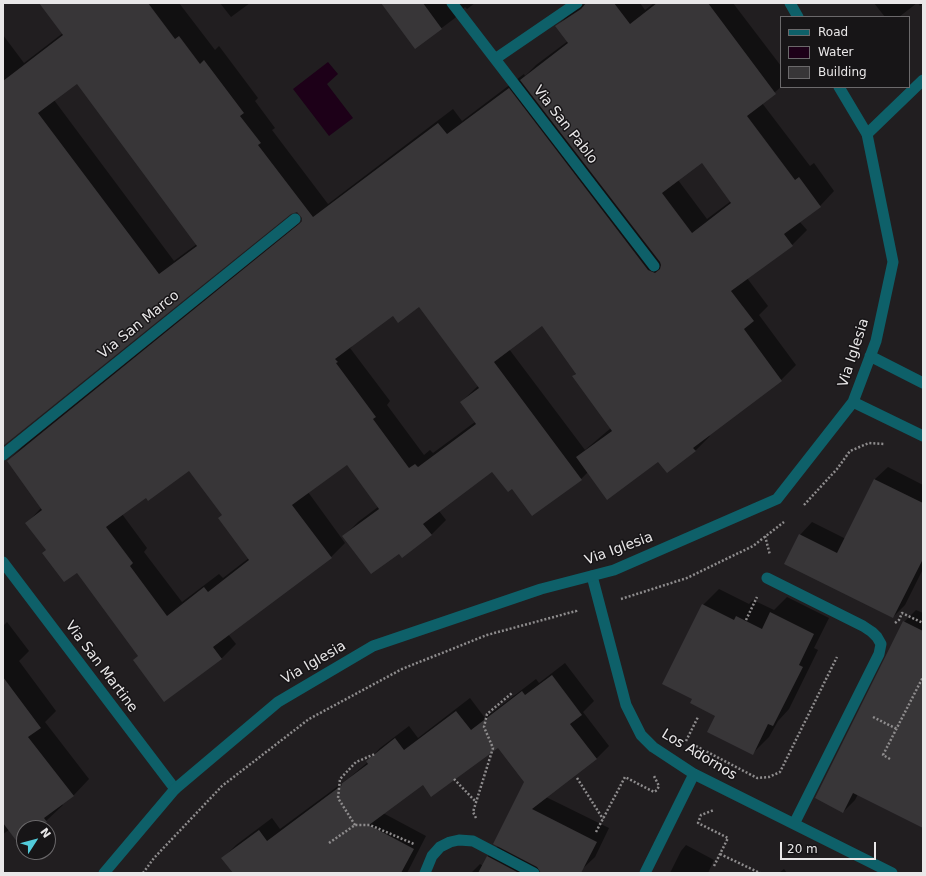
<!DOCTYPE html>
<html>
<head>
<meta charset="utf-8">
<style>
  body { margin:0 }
  #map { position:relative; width:926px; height:876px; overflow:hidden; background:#211e20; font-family:"DejaVu Sans",sans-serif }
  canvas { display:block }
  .frame { position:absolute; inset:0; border:4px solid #e9e7e8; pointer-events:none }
  .legend { position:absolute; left:780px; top:16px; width:130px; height:72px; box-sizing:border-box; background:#171517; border:1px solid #6b696b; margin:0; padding:5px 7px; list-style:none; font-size:12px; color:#e9e7e8 }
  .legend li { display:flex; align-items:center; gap:8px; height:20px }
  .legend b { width:20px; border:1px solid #6b696b }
  .north { position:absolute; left:16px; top:820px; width:40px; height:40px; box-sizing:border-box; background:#171517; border:1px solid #6b696b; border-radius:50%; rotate:54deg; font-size:11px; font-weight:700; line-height:16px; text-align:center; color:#e9e7e8 }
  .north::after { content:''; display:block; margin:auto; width:14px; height:18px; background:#52cbda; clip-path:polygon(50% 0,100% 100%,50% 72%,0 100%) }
  .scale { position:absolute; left:780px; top:842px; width:96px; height:18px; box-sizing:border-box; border:2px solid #e9e7e8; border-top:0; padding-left:5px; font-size:12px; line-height:14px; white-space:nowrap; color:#e9e7e8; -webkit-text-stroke:3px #171517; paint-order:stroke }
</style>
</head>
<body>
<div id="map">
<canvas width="926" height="876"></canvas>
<div class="frame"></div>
<ul class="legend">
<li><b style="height:5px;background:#0e6069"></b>Road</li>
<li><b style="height:11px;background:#1d0018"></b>Water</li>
<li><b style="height:11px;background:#383638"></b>Building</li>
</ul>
<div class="north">N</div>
<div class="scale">20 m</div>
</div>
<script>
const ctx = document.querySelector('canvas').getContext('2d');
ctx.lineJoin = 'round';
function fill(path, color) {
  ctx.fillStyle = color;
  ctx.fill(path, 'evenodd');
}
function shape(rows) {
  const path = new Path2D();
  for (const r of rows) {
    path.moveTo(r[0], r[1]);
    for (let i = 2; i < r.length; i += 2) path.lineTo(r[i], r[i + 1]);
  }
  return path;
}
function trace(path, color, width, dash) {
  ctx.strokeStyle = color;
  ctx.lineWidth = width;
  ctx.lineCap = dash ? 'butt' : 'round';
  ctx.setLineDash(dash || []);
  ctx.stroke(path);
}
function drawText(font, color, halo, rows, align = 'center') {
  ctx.font = font + ' "DejaVu Sans",sans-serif';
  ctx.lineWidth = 3;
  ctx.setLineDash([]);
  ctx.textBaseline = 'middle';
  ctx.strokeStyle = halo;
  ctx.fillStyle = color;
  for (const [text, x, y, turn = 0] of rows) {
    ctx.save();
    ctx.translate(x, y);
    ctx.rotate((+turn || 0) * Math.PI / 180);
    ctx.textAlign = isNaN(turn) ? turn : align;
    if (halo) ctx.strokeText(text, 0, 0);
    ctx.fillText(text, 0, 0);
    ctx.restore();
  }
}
const water = shape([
  [328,62,338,74,327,84,353,118,329,136,293,89]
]);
const shadow = shape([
  [40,3,179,3,215,50,219,46,258,98,255,101,275,128,272,130,328,204,453,109,462,121,524,74,525,76,536,65,568,41,556,27,571,12,584,3,640,3,645,10,654,3,733,3,781,66,781,87,762,103,810,166,814,163,834,191,820,206,799,221,807,230,792,245,747,278,768,306,759,315,796,365,781,380,709,435,710,436,695,451,658,460,588,472,581,479,512,487,493,470,439,511,446,520,431,535,399,552,344,536,358,522,378,507,347,464,308,492,345,543,331,557,228,634,236,644,222,658,165,701,139,656,77,572,47,550,27,523,42,507,8,461,23,446,303,220,303,217,298,211,290,213,3,445,3,35,24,63,63,33],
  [77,83,197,244,174,261,54,100],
  [702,161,731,201,707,219,678,180],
  [419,306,478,386,461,402,475,422,433,453,430,450,424,455,387,405,390,401,350,348,352,347,351,346,393,314],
  [542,324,576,373,573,376,611,428,585,450,509,349],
  [189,470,223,515,249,558,223,578,219,574,182,602,144,552,147,548,122,514,146,496],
  [220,3,250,3,231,17],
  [382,3,475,3,467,9,465,7,455,18,415,48],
  [874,3,917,3,899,17,885,17],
  [918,3,923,3,923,4,920,6],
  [888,467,923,485,923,569,905,605,893,617,800,535,812,522,846,539,875,479],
  [719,589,749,604,753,600,774,610,787,597,829,618,814,648,818,650,789,709,778,721,769,737,753,753,717,715,693,698,703,605],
  [916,610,923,613,923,821,858,794,855,800,843,812,904,622],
  [7,622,29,651,19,661,56,711,45,722,89,779,73,796,62,804,63,805,46,821,37,828,24,828,24,838,9,830,3,834,3,624,4,625],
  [565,663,594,701,583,712,609,746,596,759,546,797,609,828,595,857,578,873,471,873,480,864,483,866,487,857,499,845,525,782,498,747,423,783,383,813,426,836,407,873,234,873,223,858,236,845,272,818,280,829,349,778,368,762,368,761,380,748,409,726,418,738,470,698,485,718,536,679,539,683],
  [686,845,714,860,708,873,670,873,681,851],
  [784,869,787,873,779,873]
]);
const building = shape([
  [39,3,148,3,175,39,179,36,200,64,204,60,244,113,240,116,261,143,258,145,313,217,438,123,447,134,509,88,648,270,655,273,660,269,661,265,660,262,520,80,568,43,555,26,581,9,586,3,614,3,630,24,657,3,708,3,776,94,747,116,795,180,799,177,821,207,784,234,793,246,731,291,754,321,744,329,782,381,693,448,696,451,667,473,658,462,607,500,576,457,612,431,572,376,576,374,542,326,494,362,582,480,532,516,512,489,508,492,492,472,423,524,432,535,402,558,399,554,371,574,342,536,379,509,347,465,292,505,332,558,213,647,222,659,164,702,133,660,138,656,77,573,64,582,42,553,46,550,25,523,42,510,7,461,299,224,302,221,302,218,297,212,291,214,3,446,3,81,63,35],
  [77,84,197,246,159,274,38,113],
  [702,163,731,203,692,233,662,193],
  [419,307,479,388,460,402,476,424,418,467,415,464,409,468,373,419,376,417,336,363,338,362,335,359,393,316,398,323],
  [189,471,222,515,218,518,249,560,208,592,204,587,167,616,130,566,133,563,106,527,146,498,148,501],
  [381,3,423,3,442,29,415,49],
  [874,479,923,503,923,559,893,618,784,564,799,534,837,553],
  [702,604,734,620,736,616,762,629,770,612,814,634,799,665,803,667,773,726,768,724,753,755,707,732,715,716,690,703,692,699,662,684],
  [903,621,923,631,923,828,853,793,843,813,815,798],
  [552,675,582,715,570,724,597,759,532,809,597,842,581,873,541,873,537,867,493,844,524,782,498,748,431,797,423,785,369,825,414,849,401,873,233,873,221,858,259,830,267,841,342,785,341,784,368,764,366,761,395,738,404,750,456,711,471,730,522,691,525,695],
  [3,677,41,728,28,737,74,796,44,818,47,822,39,828,24,828,24,839,18,843,3,823],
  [487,856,519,873,478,873]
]);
const path = shape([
  [804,505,837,469,850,451,869,443,884,444],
  [765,536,770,555],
  [621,599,687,578,753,546,784,522],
  [746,620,757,597],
  [895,623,899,620,902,613,923,623],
  [873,717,897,729],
  [686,741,698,717],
  [696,746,757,778,769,777,780,772,837,657],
  [890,759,883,755,923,677],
  [577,778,603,819],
  [454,779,476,802],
  [476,818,473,812,493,748,484,727,487,714,512,693],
  [355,825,338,798,340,779,356,762,375,754],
  [596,832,625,777,654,792,657,790,659,786,654,776],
  [329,843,355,825,370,825,414,844],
  [720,854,760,873],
  [714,866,728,838,698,823,701,815,714,810],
  [143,873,154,858,222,786,309,719,402,669,487,635,576,611,577,614]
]);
const service = shape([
  [592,576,626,705,641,735,653,747,694,774,892,873],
  [767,578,863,626,872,632,877,637,881,644,879,654,794,824],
  [425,873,432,856,440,847,450,842,459,840,473,841,534,873],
  [645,873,694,774]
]);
const minor = shape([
  [452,3,654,266],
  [495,59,577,3],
  [867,134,923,80],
  [3,455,295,219],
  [3,562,175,789]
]);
const tertiary = shape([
  [790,3,798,17],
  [870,356,923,383],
  [853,402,923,436],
  [104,873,175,789,278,702,373,646,541,589,614,570,777,499,853,402,876,341,893,262,867,134,839,87]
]);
const streetNames = [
  ["Via San Pablo",565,125,52],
  ["Via San Marco",139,325,-39],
  ["Via Iglesia",854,353,-72],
  ["Via Iglesia",619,549,-20],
  ["Via Iglesia",314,663,-30],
  ["Via San Martine",101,667,53],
  ["Los Adornos",699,755,31]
];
fill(water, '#1d0018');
fill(shadow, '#0007');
fill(building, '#383638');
trace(path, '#8e8c8d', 2.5, [2, 2]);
trace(service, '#0e6069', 11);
trace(minor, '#0e6069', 11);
trace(tertiary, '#0e6069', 11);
drawText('14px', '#e9e7e8', '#171517', streetNames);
</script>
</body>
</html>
